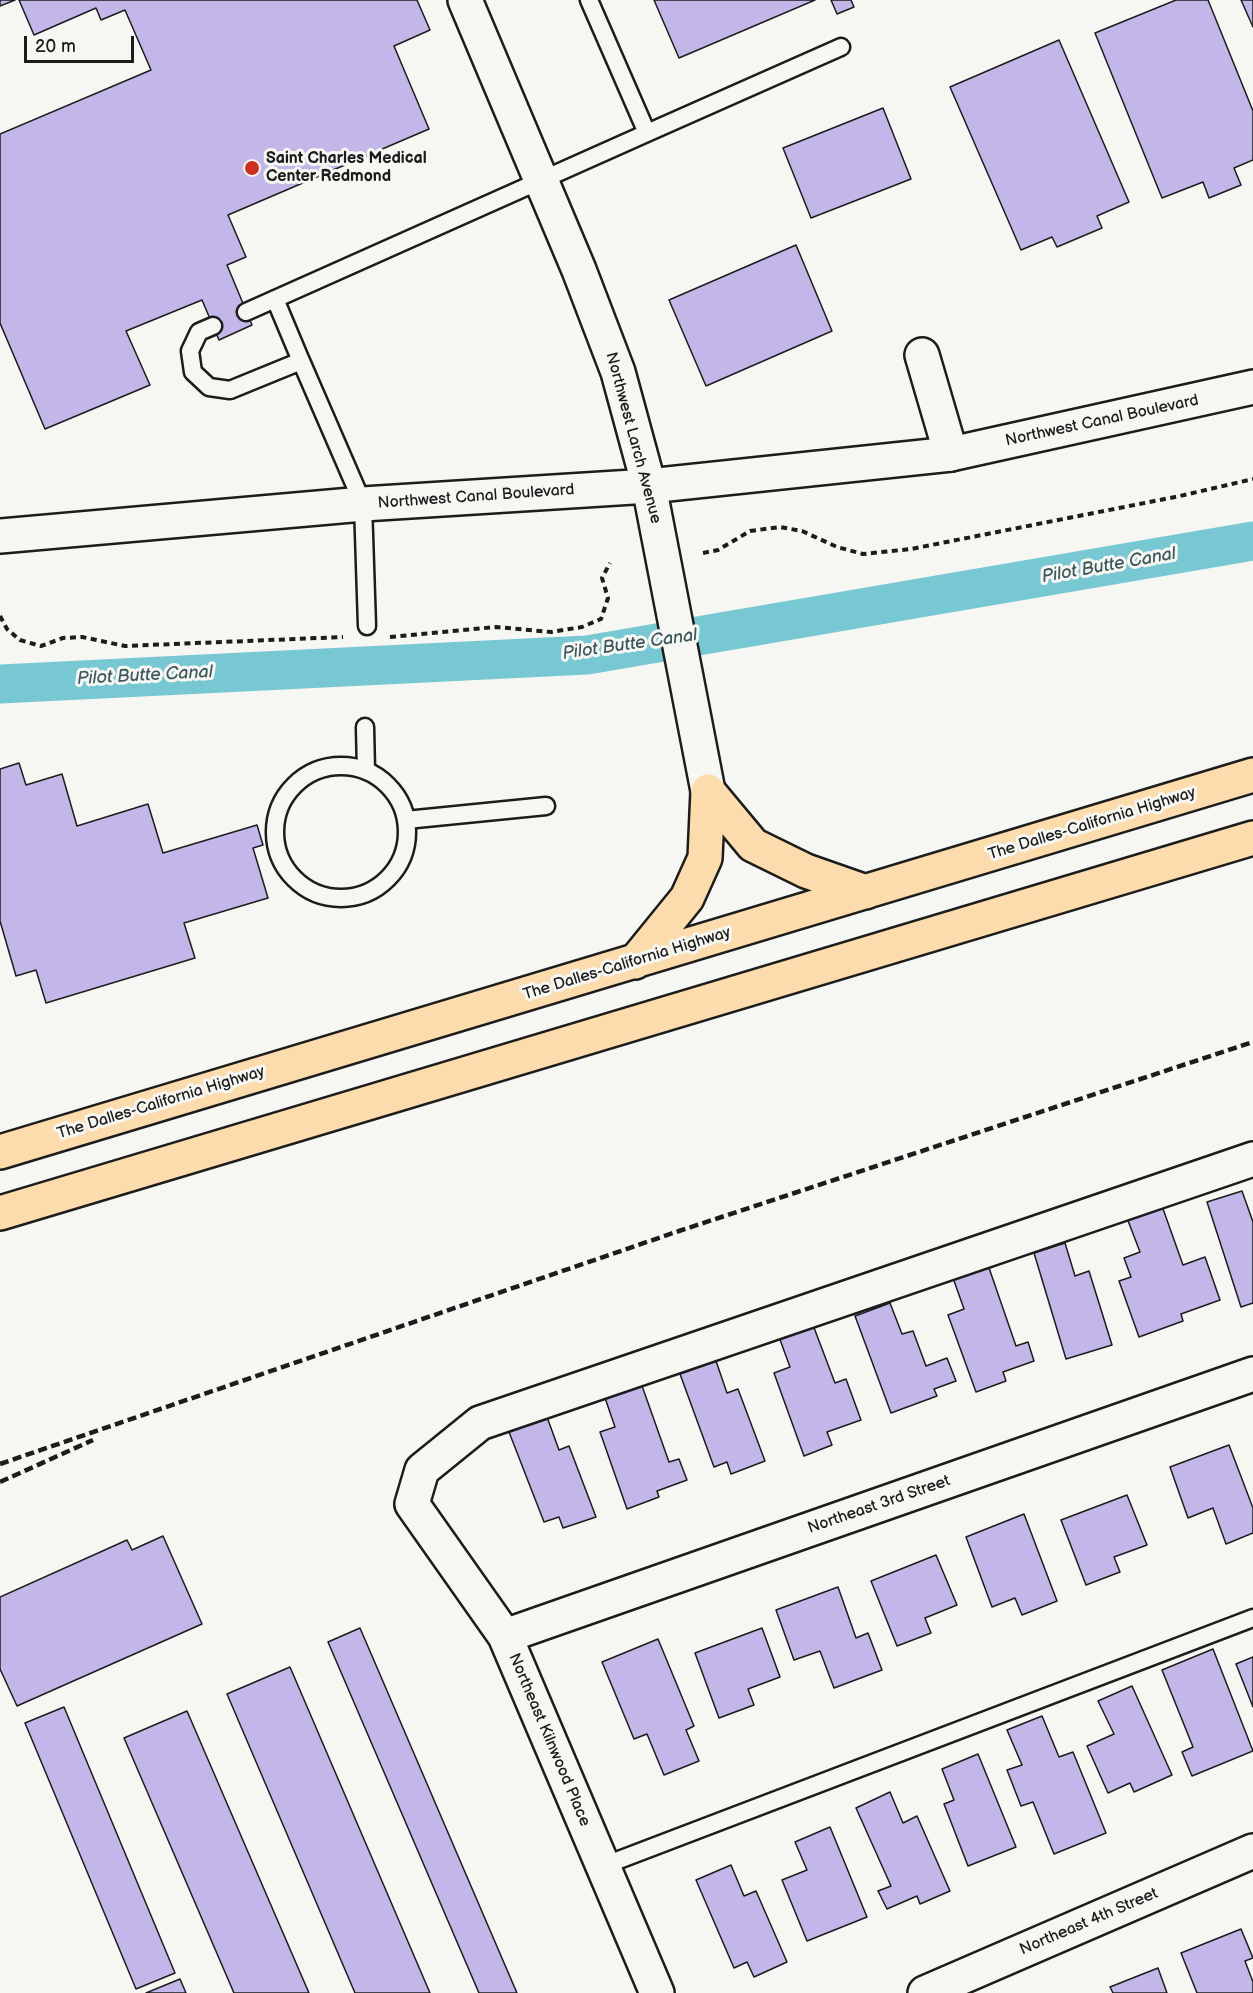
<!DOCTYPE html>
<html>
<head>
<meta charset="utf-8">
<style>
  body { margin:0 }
  #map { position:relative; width:1253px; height:1993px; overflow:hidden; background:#f6f6f2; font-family:"Balsamiq Sans",sans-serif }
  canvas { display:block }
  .scale { position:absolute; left:24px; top:36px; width:110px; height:27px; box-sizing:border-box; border:3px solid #1c1c1c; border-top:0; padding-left:8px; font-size:18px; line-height:21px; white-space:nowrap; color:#1c1c1c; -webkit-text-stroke:4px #f6f6f2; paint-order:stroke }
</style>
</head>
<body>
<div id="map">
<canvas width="1253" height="1993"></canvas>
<div class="scale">20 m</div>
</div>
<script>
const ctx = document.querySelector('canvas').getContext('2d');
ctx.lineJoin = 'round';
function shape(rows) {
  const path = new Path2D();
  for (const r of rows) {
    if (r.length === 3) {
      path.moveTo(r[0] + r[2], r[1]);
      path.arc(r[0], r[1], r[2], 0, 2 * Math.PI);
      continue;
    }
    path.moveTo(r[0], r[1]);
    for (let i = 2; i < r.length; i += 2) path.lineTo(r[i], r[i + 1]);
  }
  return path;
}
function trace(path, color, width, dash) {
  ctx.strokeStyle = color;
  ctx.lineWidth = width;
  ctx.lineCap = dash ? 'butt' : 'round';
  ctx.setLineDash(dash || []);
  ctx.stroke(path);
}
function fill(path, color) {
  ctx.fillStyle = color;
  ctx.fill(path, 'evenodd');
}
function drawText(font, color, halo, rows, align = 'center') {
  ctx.font = font + ' "Balsamiq Sans",sans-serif';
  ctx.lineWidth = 6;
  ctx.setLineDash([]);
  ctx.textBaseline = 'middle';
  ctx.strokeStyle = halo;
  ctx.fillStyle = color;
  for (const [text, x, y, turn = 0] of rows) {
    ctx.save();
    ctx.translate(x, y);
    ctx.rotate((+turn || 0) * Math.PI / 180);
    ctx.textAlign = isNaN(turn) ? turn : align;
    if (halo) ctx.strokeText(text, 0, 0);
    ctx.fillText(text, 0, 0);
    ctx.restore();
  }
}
const canal = shape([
  [0,684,587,655,1253,541]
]);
const building = shape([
  [0,0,15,0,0,6,0,0],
  [19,0,417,0,430,30,394,46,429,129,228,215,246,257,227,265,252,325,219,340,202,300,126,331,150,385,45,429,0,323,0,134,151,70,125,10,101,20,96,8,34,35,19,0],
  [654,0,815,0,679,58,654,0],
  [831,0,851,0,854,7,837,14,831,0],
  [1176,0,1208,0,1253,111,1253,160,1234,168,1241,185,1209,198,1203,182,1162,198,1095,33,1176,0],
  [1241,0,1253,0,1253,27,1241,0],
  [1059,40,1129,202,1097,216,1102,228,1057,247,1052,237,1021,250,950,87,1059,40],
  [883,108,911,179,811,218,783,148,883,108],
  [796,245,832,331,706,386,669,300,796,245],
  [19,763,26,785,62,774,77,826,148,804,163,853,257,825,263,845,253,848,268,898,184,923,195,958,46,1003,36,970,16,976,0,921,0,769,19,763],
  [1242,1191,1253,1222,1253,1303,1241,1307,1207,1202,1242,1191],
  [1162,1206,1183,1265,1205,1257,1220,1300,1181,1314,1183,1321,1139,1337,1119,1281,1131,1277,1124,1258,1140,1252,1127,1218,1162,1206],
  [1065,1243,1075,1276,1089,1271,1112,1345,1066,1359,1034,1253,1065,1243],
  [988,1265,1016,1346,1028,1342,1034,1361,1003,1372,1006,1381,976,1392,948,1315,964,1309,953,1278,988,1265],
  [890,1303,902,1334,913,1331,926,1366,947,1358,956,1381,934,1389,937,1396,891,1413,855,1316,890,1303],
  [813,1325,835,1383,846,1379,861,1420,827,1432,832,1445,804,1456,774,1373,790,1367,779,1337,813,1325],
  [716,1361,727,1393,738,1389,765,1461,731,1474,727,1462,714,1467,680,1374,716,1361],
  [641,1383,669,1462,679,1459,687,1480,657,1491,659,1497,627,1509,600,1432,615,1427,604,1395,641,1383],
  [547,1417,559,1450,569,1446,596,1517,563,1528,559,1517,544,1522,509,1432,547,1417],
  [1229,1445,1253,1508,1253,1533,1226,1544,1213,1508,1188,1518,1170,1467,1229,1445],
  [1127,1495,1147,1545,1114,1557,1120,1572,1086,1585,1061,1520,1127,1495],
  [1024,1514,1057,1601,1022,1615,1015,1598,992,1607,966,1537,1024,1514],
  [163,1536,202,1624,17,1706,0,1669,0,1597,127,1540,132,1550,163,1536],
  [936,1555,957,1605,925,1618,931,1633,897,1646,871,1581,936,1555],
  [838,1587,856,1638,868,1633,882,1670,834,1688,820,1651,794,1660,776,1610,838,1587],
  [360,1628,517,1993,479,1993,328,1642,360,1628],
  [762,1628,780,1677,748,1689,754,1705,719,1718,695,1653,762,1628],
  [658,1639,694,1726,686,1730,699,1761,664,1775,647,1734,634,1739,602,1662,658,1639],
  [1213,1649,1253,1751,1192,1776,1182,1752,1193,1747,1162,1670,1213,1649],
  [1253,1657,1253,1707,1236,1664,1253,1657],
  [290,1667,430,1993,355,1993,227,1694,290,1667],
  [1132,1686,1172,1775,1134,1792,1130,1783,1108,1793,1087,1746,1114,1734,1098,1701,1132,1686],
  [64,1707,175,1973,136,1989,25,1723,64,1707],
  [187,1711,309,1993,234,1993,124,1738,187,1711],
  [1042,1716,1059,1757,1073,1752,1106,1833,1054,1854,1033,1802,1021,1806,1007,1770,1022,1765,1007,1730,1042,1716],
  [978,1754,1016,1847,968,1866,944,1804,954,1800,942,1769,978,1754],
  [890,1792,903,1823,917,1816,950,1891,920,1904,917,1896,887,1909,878,1891,891,1886,856,1808,890,1792],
  [830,1827,867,1917,807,1941,782,1880,807,1870,795,1842,830,1827],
  [731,1865,744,1896,756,1891,787,1962,754,1977,747,1962,734,1968,696,1880,731,1865],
  [1241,1929,1253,1958,1245,1961,1253,1982,1253,1993,1197,1993,1181,1953,1241,1929],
  [1158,1968,1167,1993,1113,1993,1110,1987,1158,1968],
  [180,1979,186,1993,146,1993,180,1979]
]);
const path = shape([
  [703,553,718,550,750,531,780,527,802,531,837,547,863,554,911,549,1180,496,1253,479],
  [0,616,7,629,20,640,41,646,63,638,82,637,125,646,343,637],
  [390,637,496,627,551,632,582,627,601,619,608,598,602,578,610,563]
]);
const service = shape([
  [589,0,647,133,841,47],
  [275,299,301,361],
  [246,312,647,133],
  [213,326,199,332,190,351,193,372,209,387,230,390,301,361,363,504,367,626],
  [365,727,366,771],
  [341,832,66],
  [406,820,546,806],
  [603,1866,1253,1618]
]);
const minor = shape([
  [922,355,951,454],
  [0,536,363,504,649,486],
  [505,1636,1253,1374],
  [657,1993,505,1636,412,1504,422,1470,480,1423,1253,1159],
  [925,1993,1253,1851]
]);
const tertiary = shape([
  [465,0,579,270,618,372,649,486,708,791],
  [649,486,951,454,1253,387]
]);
const trunk = shape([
  [708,791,753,845,806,871,866,892],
  [635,962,687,898,705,858,708,791],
  [0,1152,1253,775],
  [0,1213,1253,838]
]);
const rail = shape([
  [0,1464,679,1231,1253,1042],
  [0,1482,93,1440]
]);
const markers = [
  [252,168,8,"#c8321e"]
];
const poiNames = [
  ["Saint Charles Medical",266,159],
  ["Center Redmond",266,177]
];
const streetNames = [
  ["Northwest Canal Boulevard",1102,421,-12],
  ["Northwest Larch Avenue",633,438,75],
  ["Northwest Canal Boulevard",476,497,-4],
  ["The Dalles-California Highway",1092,824,-17],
  ["The Dalles-California Highway",627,964,-17],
  ["The Dalles-California Highway",161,1103,-17],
  ["Northeast 3rd Street",879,1505,-19],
  ["Northeast Kilnwood Place",549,1740,67],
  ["Northeast 4th Street",1089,1922,-23]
];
const waterNames = [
  ["Pilot Butte Canal",1109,566,-10],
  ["Pilot Butte Canal",630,645,-8],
  ["Pilot Butte Canal",145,676,-3]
];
trace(canal, '#78c8d4', 39);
fill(building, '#c2b7e8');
trace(building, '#1c1c1c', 1.5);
trace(service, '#1c1c1c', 21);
trace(minor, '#1c1c1c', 38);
trace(tertiary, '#1c1c1c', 38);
trace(trunk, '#1c1c1c', 38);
trace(path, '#1c1c1c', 4, [6, 4.5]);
trace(service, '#f6f6f2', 16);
trace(minor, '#f6f6f2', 33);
trace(tertiary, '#f6f6f2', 33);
trace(trunk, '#fcdcac', 33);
trace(rail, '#1c1c1c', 4.5, [9, 4.5]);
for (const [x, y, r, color] of markers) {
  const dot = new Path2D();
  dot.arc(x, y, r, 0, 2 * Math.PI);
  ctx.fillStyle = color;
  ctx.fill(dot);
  trace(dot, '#f6f6f2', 2);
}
drawText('bold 16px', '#1c1c1c', '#f6f6f2', poiNames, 'left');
drawText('16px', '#1c1c1c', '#f6f6f2', streetNames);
drawText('italic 18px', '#3c585c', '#f6f6f2', waterNames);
</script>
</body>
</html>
